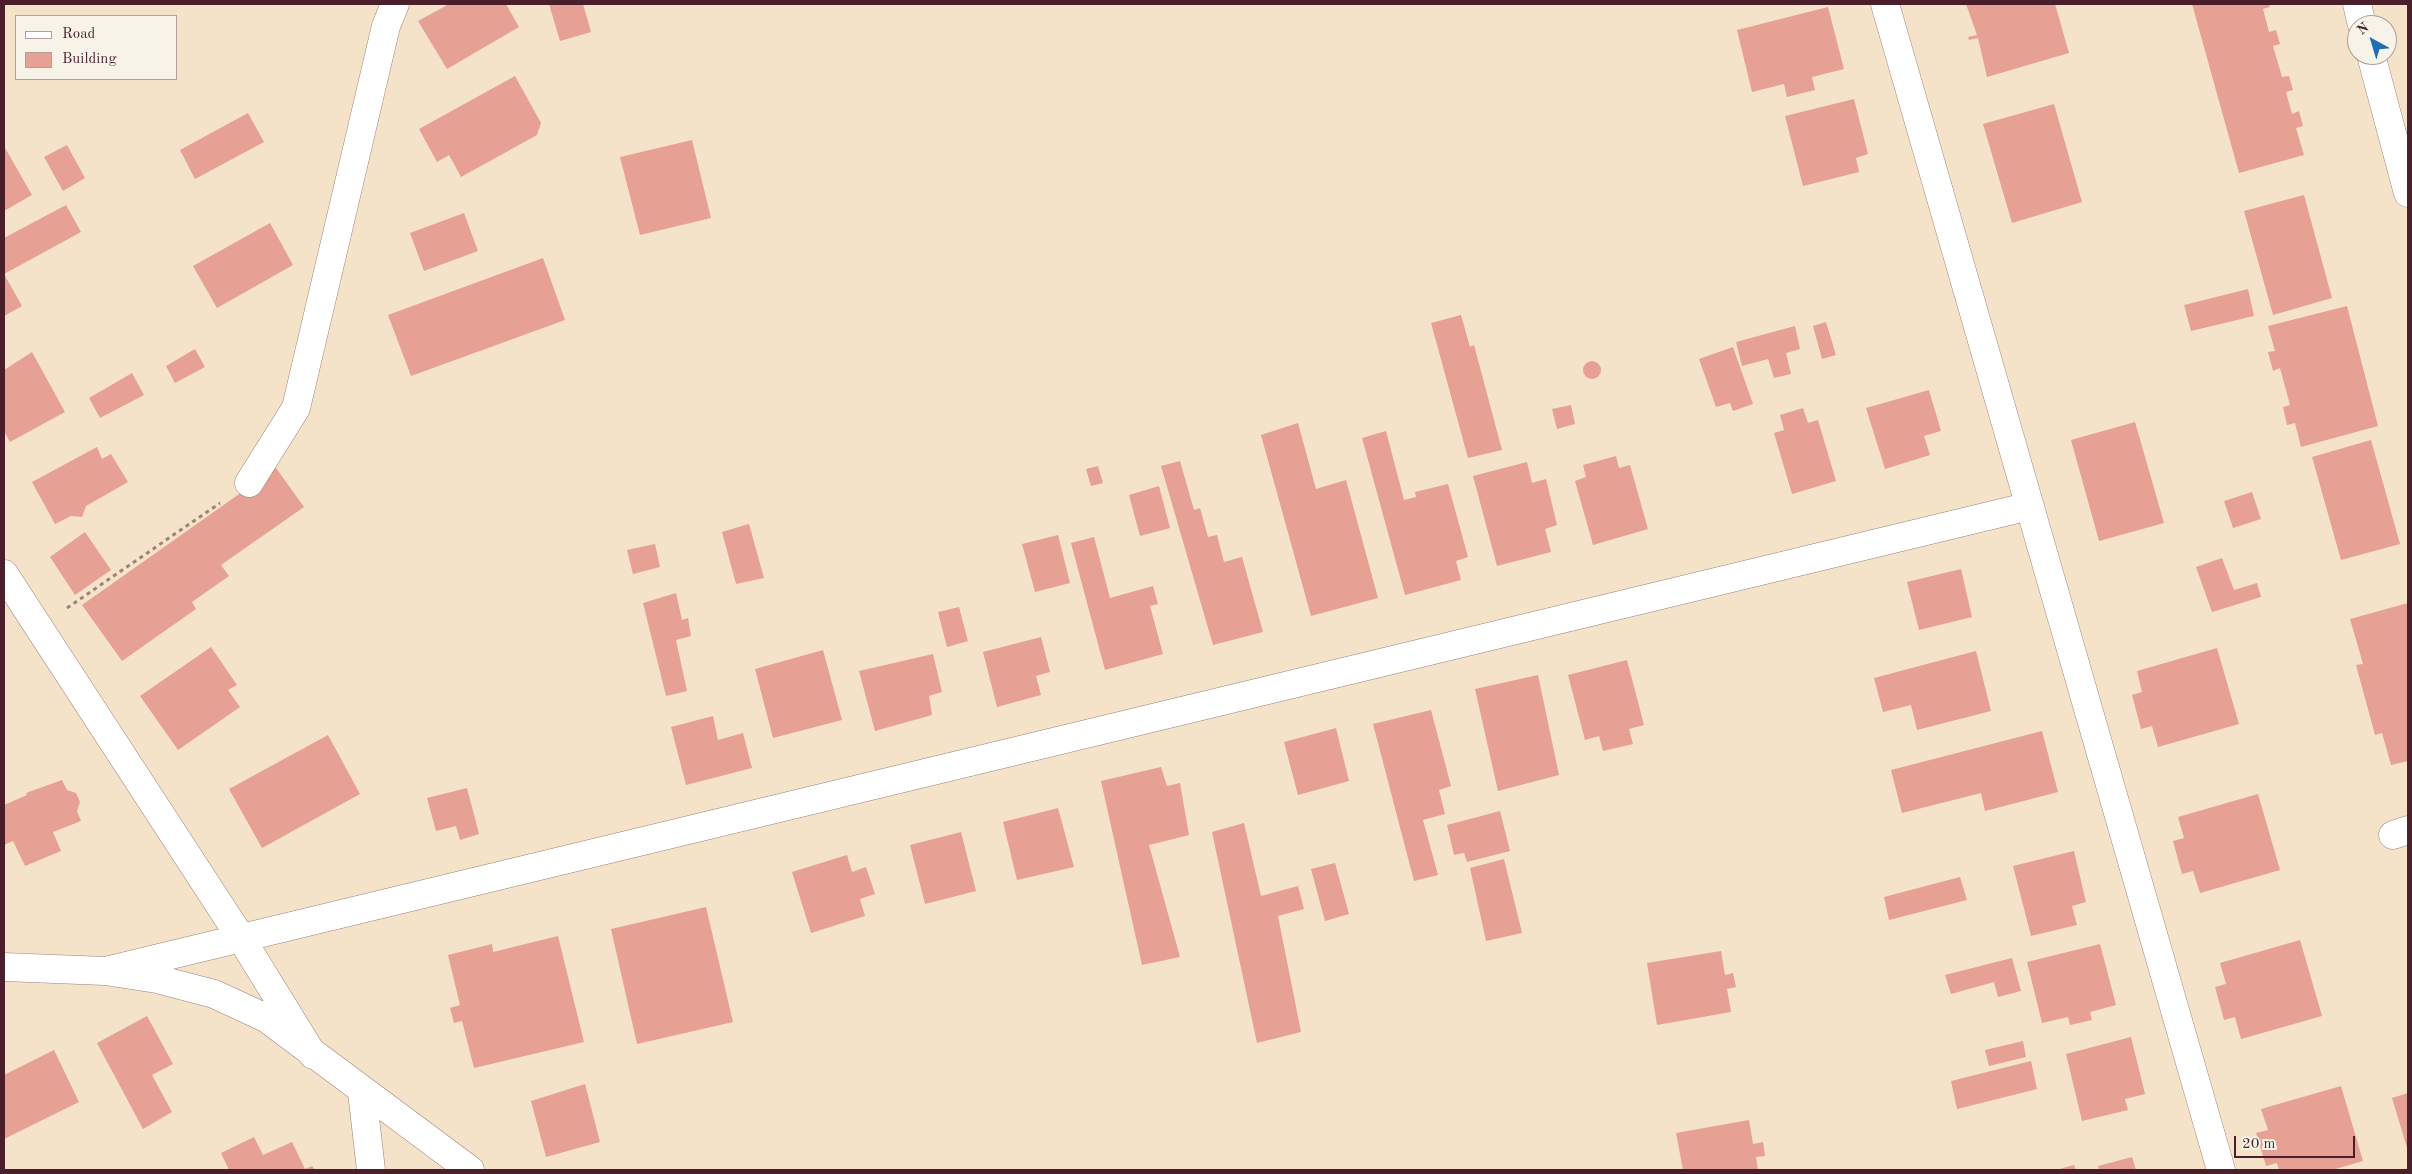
<!DOCTYPE html>
<html>
<head>
<meta charset="utf-8">
<style>
  body { margin:0 }
  #map { position:relative; width:2412px; height:1174px; overflow:hidden; background:#f4e2c9; font-family:"Old Standard TT",serif }
  canvas { display:block }
  .frame { position:absolute; inset:0; border:5px solid #4a1f2b; pointer-events:none }
  .legend { position:absolute; left:15px; top:15px; width:162px; height:65px; box-sizing:border-box; background:#f7f3e8; border:1px solid #b29e9c; margin:0; padding:6px 9px; list-style:none; font-size:15px; color:#4a1f2b }
  .legend li { display:flex; align-items:center; gap:10px; height:25px }
  .legend b { width:25px; border:1px solid #b29e9c }
  .north { position:absolute; left:2347px; top:15px; width:50px; height:50px; box-sizing:border-box; background:#f7f3e8; border:1px solid #b29e9c; border-radius:50%; rotate:321deg; font-size:14px; font-weight:700; line-height:20px; text-align:center; color:#4a1f2b }
  .north::after { content:''; display:block; margin:auto; width:18px; height:22px; background:#1f6fb2; clip-path:polygon(50% 0,100% 100%,50% 72%,0 100%) }
  .scale { position:absolute; left:2234px; top:1136px; width:121px; height:22px; box-sizing:border-box; border:2px solid #4a1f2b; border-top:0; padding-left:6px; font-size:15px; line-height:18px; white-space:nowrap; color:#4a1f2b; -webkit-text-stroke:4px #f7f3e8; paint-order:stroke }
</style>
</head>
<body>
<div id="map">
<canvas width="2412" height="1174"></canvas>
<div class="frame"></div>
<ul class="legend">
<li><b style="height:6px;background:#fff"></b>Road</li>
<li><b style="height:14px;background:#e7a094"></b>Building</li>
</ul>
<div class="north">N</div>
<div class="scale">20 m</div>
</div>
<script>
const ctx = document.querySelector('canvas').getContext('2d');
ctx.lineJoin = 'round';
function fill(path, color) {
  ctx.fillStyle = color;
  ctx.fill(path, 'evenodd');
}
function shape(rows) {
  const path = new Path2D();
  for (const r of rows) {
    if (r.length === 3) {
      path.moveTo(r[0] + r[2], r[1]);
      path.arc(r[0], r[1], r[2], 0, 2 * Math.PI);
      continue;
    }
    path.moveTo(r[0], r[1]);
    for (let i = 2; i < r.length; i += 2) path.lineTo(r[i], r[i + 1]);
  }
  return path;
}
function trace(path, color, width, dash) {
  ctx.strokeStyle = color;
  ctx.lineWidth = width;
  ctx.lineCap = dash ? 'butt' : 'round';
  ctx.setLineDash(dash || []);
  ctx.stroke(path);
}
const building = shape([
  [449,4,506,4,519,27,447,69,418,21],
  [549,4,583,4,591,32,560,41],
  [1966,4,2055,4,2069,53,1987,77,1978,38,1969,40,1968,37,1977,35],
  [2192,4,2269,4,2270,7,2263,9,2269,32,2276,30,2280,44,2273,46,2282,77,2289,76,2293,90,2286,92,2292,114,2299,111,2303,126,2296,128,2304,155,2239,173],
  [1828,7,1844,69,1812,77,1815,90,1787,97,1784,84,1752,92,1737,30],
  [515,76,541,123,537,135,461,177,449,155,437,162,419,129],
  [1854,99,1868,154,1856,158,1859,172,1803,186,1785,116],
  [2054,104,2082,202,2012,223,1983,124],
  [248,113,264,142,195,179,180,150],
  [692,140,711,218,640,235,620,157],
  [67,145,85,178,63,191,44,157],
  [4,146,32,195,4,211],
  [2304,195,2332,298,2273,315,2244,211],
  [66,205,81,232,4,274,22,306,4,316,4,238],
  [464,213,478,251,424,271,410,233],
  [270,223,293,265,217,308,193,266],
  [543,258,565,320,411,376,388,315],
  [2248,289,2254,316,2191,331,2184,305],
  [2347,306,2378,426,2301,447,2295,423,2287,425,2283,407,2290,405,2280,368,2273,371,2268,352,2275,351,2268,326],
  [1461,315,1470,347,1474,345,1502,450,1468,458,1431,323],
  [1826,322,1836,355,1822,359,1813,326],
  [1795,326,1800,349,1786,353,1791,374,1774,378,1768,359,1742,366,1736,342],
  [1733,347,1753,404,1733,411,1730,403,1716,407,1699,359],
  [195,349,205,367,175,383,166,366],
  [32,352,65,412,10,442,4,431,4,370],
  [1592,370,9],
  [132,373,144,395,100,418,89,398],
  [1929,390,1941,431,1924,436,1930,455,1885,469,1866,408],
  [1571,405,1575,424,1557,429,1552,409],
  [1803,408,1808,423,1818,420,1836,481,1792,494,1774,433,1784,430,1780,415],
  [2135,422,2164,523,2099,541,2071,440],
  [1298,423,1316,489,1346,480,1378,598,1311,616,1261,435],
  [1386,431,1404,500,1416,497,1415,492,1448,484,1468,557,1456,561,1461,580,1405,595,1362,438],
  [2371,440,2400,544,2341,560,2312,457],
  [97,447,102,459,111,454,128,482,86,506,82,517,71,516,55,524,32,482],
  [1616,456,1619,468,1630,465,1648,529,1593,545,1575,481,1586,477,1583,465],
  [1180,461,1194,510,1200,508,1208,537,1217,535,1224,562,1242,557,1263,632,1213,645,1161,466],
  [1527,462,1532,483,1546,479,1557,525,1545,529,1551,552,1497,566,1473,476],
  [1098,466,1103,483,1091,486,1086,469],
  [276,468,304,507,221,565,229,576,192,602,196,609,122,661,82,605],
  [1159,486,1170,528,1140,536,1129,495],
  [2252,492,2261,519,2233,528,2224,501],
  [749,524,764,578,736,584,722,532],
  [85,532,111,570,75,595,50,557],
  [1058,535,1070,583,1035,592,1022,544],
  [1094,537,1110,598,1153,586,1158,604,1150,606,1163,654,1105,670,1071,543],
  [655,544,660,567,633,574,627,550],
  [2222,558,2234,590,2257,583,2261,597,2212,612,2196,567],
  [1961,569,1972,617,1919,630,1907,582],
  [676,593,682,620,688,618,691,636,676,640,687,691,666,696,643,603],
  [2408,603,2408,761,2391,765,2382,733,2375,735,2356,665,2363,664,2350,619],
  [959,607,968,641,947,647,938,612],
  [1041,637,1050,672,1036,676,1041,695,997,707,983,652],
  [211,647,237,685,228,690,240,707,178,750,140,696],
  [2217,648,2239,724,2158,747,2152,726,2141,729,2132,695,2142,692,2137,671],
  [823,650,842,720,773,738,755,669],
  [1976,651,1991,711,1917,730,1911,705,1883,712,1874,678],
  [933,654,942,692,929,696,932,715,875,731,859,671],
  [1627,660,1644,725,1629,729,1633,744,1603,751,1599,736,1585,740,1568,675],
  [1538,675,1559,775,1498,791,1475,689],
  [1431,710,1451,786,1439,790,1445,814,1423,820,1438,875,1414,881,1373,724],
  [713,716,718,740,743,733,752,768,686,785,671,727],
  [1336,728,1349,781,1298,795,1284,742],
  [2042,731,2058,792,1985,811,1981,793,1902,813,1891,770],
  [328,735,360,794,262,848,229,789],
  [1161,767,1167,786,1180,783,1189,835,1149,845,1180,957,1142,965,1101,781],
  [62,780,67,790,76,793,80,802,77,811,81,821,53,832,61,851,25,866,13,841,4,845,4,805,27,795,26,793],
  [467,788,479,834,460,840,456,826,436,831,427,798],
  [2258,794,2280,870,2200,893,2193,871,2182,874,2173,841,2184,838,2178,817],
  [1058,808,1074,867,1017,880,1003,822],
  [1500,811,1510,851,1467,862,1464,853,1454,855,1447,825],
  [1244,823,1261,896,1298,886,1304,909,1278,916,1301,1032,1257,1043,1212,832],
  [961,832,976,891,925,904,910,845],
  [2074,851,2086,902,2072,906,2077,925,2031,936,2013,866],
  [847,855,852,872,866,867,875,894,860,899,865,916,811,933,792,872],
  [1504,859,1522,933,1486,941,1470,868],
  [1335,863,1349,914,1325,921,1311,869],
  [1960,877,1967,900,1889,920,1884,897],
  [706,907,733,1022,637,1044,611,929],
  [558,936,584,1042,474,1068,462,1021,454,1023,450,1008,460,1005,448,955,492,944,493,952],
  [2300,940,2322,1016,2241,1039,2235,1017,2224,1020,2215,987,2226,984,2220,963],
  [2100,944,2116,1005,2090,1012,2092,1020,2070,1025,2068,1017,2042,1023,2027,962],
  [1721,951,1725,975,1733,973,1736,987,1727,989,1731,1012,1657,1025,1647,963],
  [2012,958,2021,991,1998,997,1994,982,1951,994,1945,975],
  [147,1016,173,1064,152,1075,172,1112,143,1129,97,1043],
  [2131,1037,2145,1094,2125,1099,2128,1110,2082,1121,2066,1054],
  [2023,1041,2026,1057,1989,1066,1985,1050],
  [54,1050,79,1102,4,1139,4,1075],
  [2031,1061,2037,1089,1957,1109,1951,1081],
  [585,1084,600,1142,546,1157,531,1101],
  [2341,1086,2363,1161,2332,1170,2279,1170,2277,1163,2266,1166,2256,1133,2268,1130,2261,1109],
  [2408,1093,2408,1151,2392,1098],
  [1749,1120,1753,1144,1763,1142,1765,1156,1756,1157,1758,1170,1683,1170,1676,1133],
  [254,1137,263,1155,292,1142,305,1169,312,1166,315,1170,229,1170,221,1153],
  [2132,1157,2136,1170,2099,1170,2098,1166],
  [2074,1165,2076,1170,2056,1170]
]);
const path = shape([
  [67,608,220,503]
]);
const minor = shape([
  [1885,4,2221,1170],
  [2357,4,2362,25],
  [2371,55,2408,193],
  [249,483,296,408,386,26,395,4],
  [4,574,241,938,313,1055],
  [2393,835,2408,830],
  [4,967,105,971,157,979,214,994,266,1018,470,1170],
  [105,971,2030,506],
  [362,1092,371,1170]
]);
fill(building, '#e7a094');
trace(minor, '#9f807a', 29);
trace(path, '#9f807a', 3, [4, 4]);
trace(minor, '#fff', 28);
</script>
</body>
</html>
